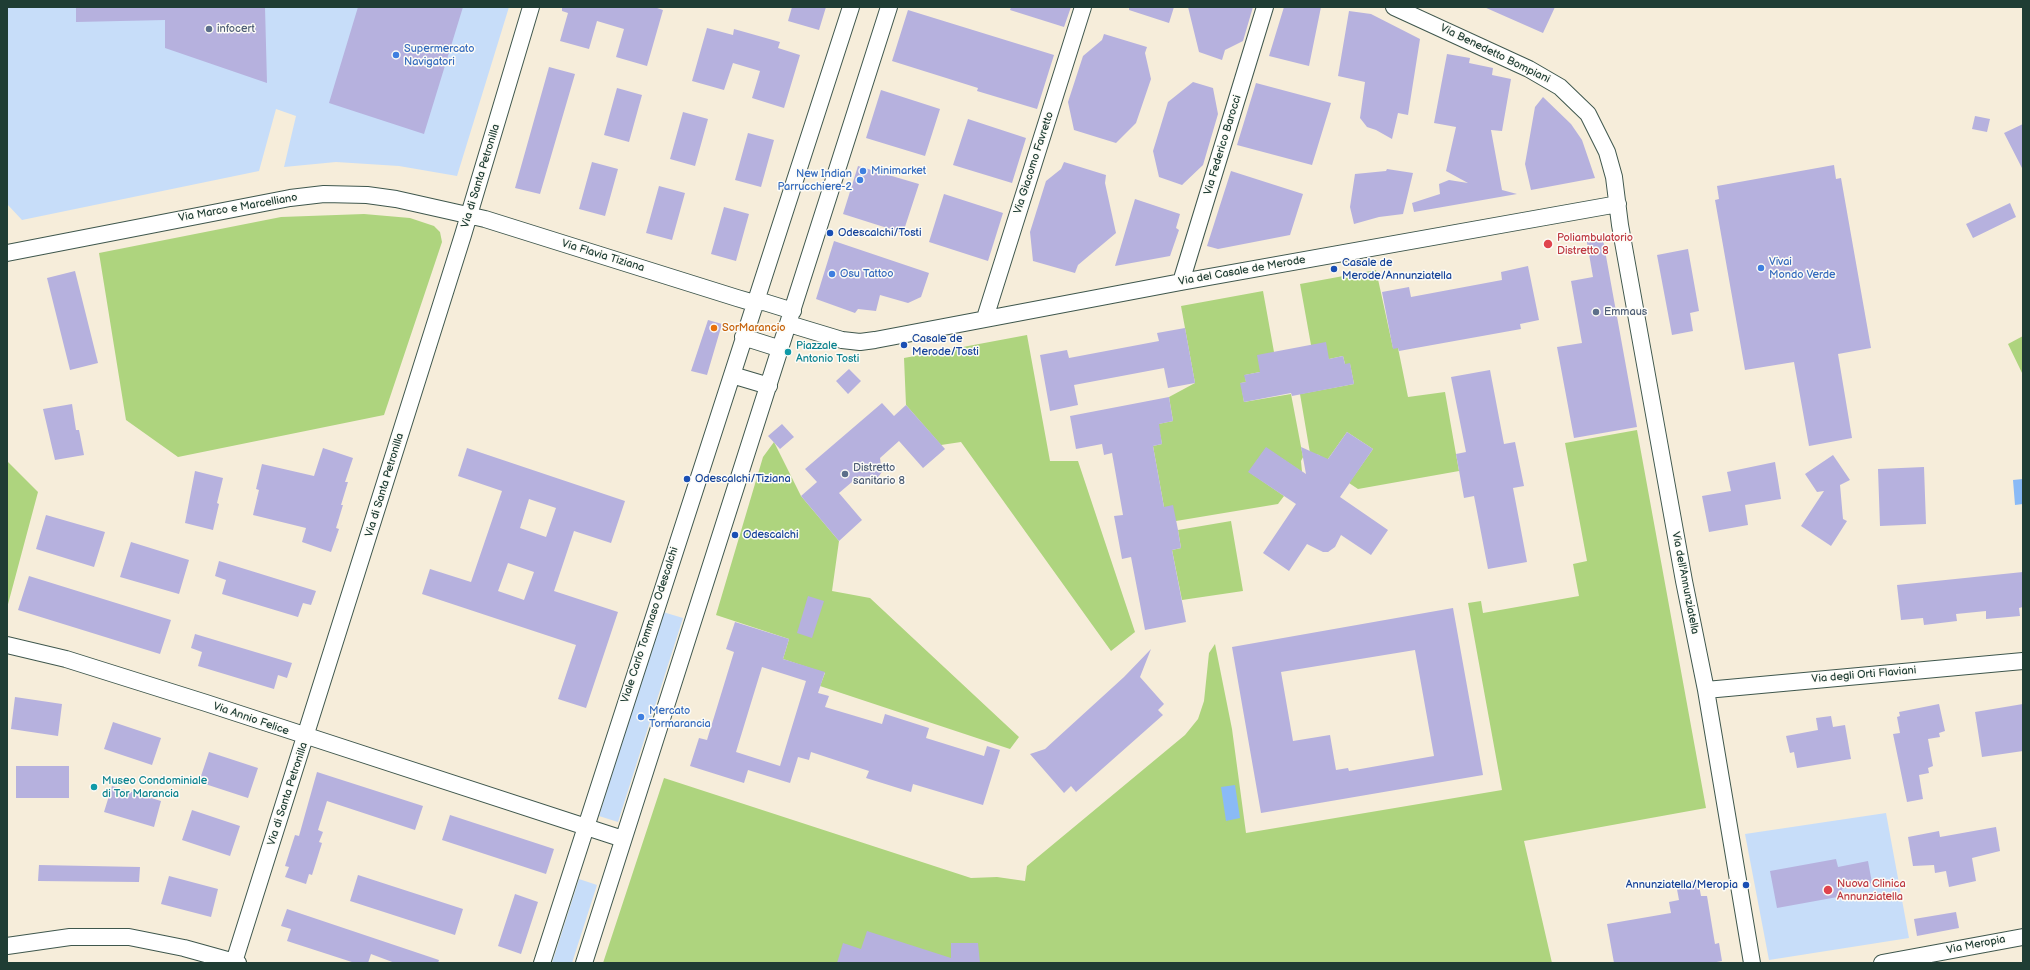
<!DOCTYPE html>
<html>
<head>
<meta charset="utf-8">
<style>
  body { margin:0 }
  #map { position:relative; width:2030px; height:970px; overflow:hidden; background:#f6edda; font-family:"Balsamiq Sans",sans-serif }
  canvas { display:block }
  .frame { position:absolute; inset:0; border:8px solid #1f3d34; pointer-events:none }
</style>
</head>
<body>
<div id="map">
<canvas width="2030" height="970"></canvas>
<div class="frame"></div>
</div>
<script>
const ctx = document.querySelector('canvas').getContext('2d');
ctx.lineJoin = 'round';
function fill(path, color) {
  ctx.fillStyle = color;
  ctx.fill(path, 'evenodd');
}
function shape(rows) {
  const path = new Path2D();
  for (const r of rows) {
    path.moveTo(r[0], r[1]);
    for (let i = 2; i < r.length; i += 2) path.lineTo(r[i], r[i + 1]);
  }
  return path;
}
function trace(path, color, width, dash) {
  ctx.strokeStyle = color;
  ctx.lineWidth = width;
  ctx.lineCap = dash ? 'butt' : 'round';
  ctx.setLineDash(dash || []);
  ctx.stroke(path);
}
function drawText(font, color, halo, rows, align = 'center') {
  ctx.font = font + ' "Balsamiq Sans",sans-serif';
  ctx.lineWidth = 3;
  ctx.setLineDash([]);
  ctx.textBaseline = 'middle';
  ctx.strokeStyle = halo;
  ctx.fillStyle = color;
  for (const [text, x, y, turn = 0] of rows) {
    ctx.save();
    ctx.translate(x, y);
    ctx.rotate((+turn || 0) * Math.PI / 180);
    ctx.textAlign = isNaN(turn) ? turn : align;
    if (halo) ctx.strokeText(text, 0, 0);
    ctx.fillText(text, 0, 0);
    ctx.restore();
  }
}
const built = shape([
  [7,7,509,7,457,176,399,166,336,162,284,167,296,116,276,109,259,171,22,220,7,204],
  [663,612,683,618,618,822,599,816],
  [1886,813,1909,938,1769,960,1745,834],
  [579,879,597,885,572,963,552,963]
]);
const green = shape([
  [364,214,410,218,434,226,440,232,442,242,384,415,178,457,126,420,99,253,281,217],
  [1376,270,1393,348,1398,348,1408,397,1445,392,1459,471,1358,489,1349,483,1373,449,1347,432,1323,466,1322,458,1319,455,1310,453,1300,394,1354,384,1350,364,1345,364,1343,356,1329,359,1311,345,1300,284],
  [1263,291,1274,352,1260,372,1245,375,1246,382,1241,383,1244,402,1291,394,1303,457,1301,461,1302,472,1266,448,1249,472,1284,496,1278,504,1176,521,1164,507,1153,446,1162,444,1158,424,1173,421,1169,397,1195,383,1181,306],
  [1027,335,1050,461,1078,461,1135,632,1111,651,961,442,941,445,906,405,904,358],
  [2023,336,2023,375,2008,344],
  [1637,430,1706,808,1524,841,1552,963,603,963,664,778,971,878,997,877,1025,881,1027,866,1185,735,1198,719,1204,701,1209,653,1215,644,1232,729,1246,833,1502,790,1468,603,1481,601,1483,613,1579,596,1573,564,1587,561,1565,443],
  [774,442,801,496,839,541,832,591,870,598,1019,737,1010,749,820,686,825,673,783,659,789,639,716,615,763,457],
  [7,461,38,492,7,608],
  [1231,521,1243,591,1182,600,1172,550,1181,548,1178,530]
]);
const water = shape([
  [2023,479,2023,504,2015,505,2013,480],
  [1235,785,1240,818,1226,821,1221,787]
]);
const building = shape([
  [76,7,265,7,267,83,165,48,165,20,76,22],
  [358,7,463,7,424,134,329,103],
  [562,7,654,7,663,10,647,66,616,57,624,29,597,21,589,49,560,41,568,13,562,11],
  [792,7,826,7,819,30,788,21],
  [1011,7,1071,7,1064,27,1010,10],
  [1129,7,1174,7,1169,23,1129,10],
  [1188,7,1253,7,1243,41,1225,50,1222,60,1199,52],
  [1284,7,1321,7,1309,66,1269,56],
  [1484,7,1555,7,1543,33],
  [908,10,1054,55,1037,109,977,91,978,88,892,61],
  [1349,11,1371,14,1420,39,1408,115,1398,113,1392,139,1376,130,1367,127,1360,118,1365,82,1338,76],
  [707,28,733,35,734,29,780,42,778,48,800,55,784,108,752,98,760,71,733,63,724,90,692,81],
  [1104,34,1147,47,1145,53,1151,79,1136,123,1116,143,1074,130,1068,102,1083,56,1102,40],
  [1447,54,1470,58,1469,63,1493,68,1492,75,1511,79,1502,131,1491,130,1502,190,1517,194,1414,212,1412,203,1440,194,1439,184,1449,180,1468,183,1446,171,1456,127,1434,123],
  [549,67,575,74,540,194,515,188],
  [1193,82,1213,88,1218,114,1203,165,1182,185,1159,177,1153,151,1168,102],
  [1256,83,1331,103,1312,165,1237,145],
  [617,88,642,95,629,142,604,135],
  [881,90,940,109,925,156,866,138],
  [1543,97,1571,124,1582,140,1595,178,1531,190,1525,164,1535,107],
  [683,112,708,119,695,166,670,159],
  [1975,116,1990,119,1987,132,1972,129],
  [968,119,1026,138,1012,183,953,165],
  [2023,124,2023,170,2004,133],
  [748,133,774,140,761,187,735,180],
  [592,162,618,169,605,216,579,209],
  [1064,162,1106,175,1105,183,1116,233,1078,265,1075,273,1033,261,1030,232,1046,181,1061,169],
  [1834,165,1836,179,1841,178,1871,348,1838,354,1852,438,1809,446,1794,362,1745,370,1715,200,1719,199,1717,186],
  [858,166,919,184,903,233,843,214],
  [1387,169,1413,173,1403,214,1379,217,1354,224,1350,207,1355,174,1386,171],
  [1231,171,1303,194,1290,235,1218,249,1207,246],
  [659,186,685,193,672,240,646,233],
  [944,194,1003,213,988,261,929,242],
  [1135,199,1180,214,1176,228,1179,230,1170,256,1115,266],
  [2010,203,2016,217,1973,238,1966,224],
  [724,207,749,214,736,261,711,254],
  [1602,234,1637,427,1574,438,1557,347,1582,343,1571,281,1593,277,1586,237],
  [834,241,929,273,921,297,908,303,880,295,876,311,858,309,855,313,816,299],
  [1688,249,1699,311,1690,313,1693,331,1672,335,1657,255],
  [1528,266,1539,320,1520,324,1521,329,1399,351,1398,348,1393,349,1382,292,1409,287,1411,297,1502,280,1501,272],
  [75,271,98,363,70,370,47,278],
  [708,320,722,324,707,375,691,371],
  [1185,328,1195,383,1168,388,1164,368,1074,385,1078,405,1050,411,1040,355,1067,350,1069,358,1159,341,1157,333],
  [1326,342,1329,359,1343,356,1345,364,1350,363,1354,384,1292,396,1291,393,1244,402,1240,383,1246,382,1244,375,1260,372,1257,355],
  [849,369,861,381,848,394,836,381],
  [1490,370,1504,444,1515,442,1524,486,1513,488,1527,562,1488,569,1474,496,1464,498,1456,454,1466,452,1451,377],
  [1169,397,1173,421,1159,424,1162,444,1153,446,1164,507,1173,505,1178,530,1181,548,1172,550,1186,622,1145,630,1131,557,1122,559,1114,516,1123,515,1112,453,1104,455,1102,444,1076,449,1070,416],
  [882,403,894,416,906,405,945,449,923,468,899,441,880,458,882,472,878,477,873,480,865,479,859,476,839,493,862,520,839,541,801,496,817,482,805,469],
  [72,404,76,430,79,430,84,455,55,460,43,409],
  [782,424,794,437,780,449,768,436],
  [1347,432,1373,449,1340,497,1388,530,1371,555,1341,535,1335,547,1328,552,1323,552,1307,544,1289,571,1263,553,1296,504,1248,472,1266,447,1306,474,1301,447,1328,459],
  [323,448,353,458,345,482,348,482,341,505,343,505,336,528,339,529,331,552,302,542,306,528,253,515,259,490,256,489,262,464,314,476],
  [467,448,625,501,611,543,574,531,554,591,618,612,586,708,558,699,576,645,422,594,430,569,471,582,502,491,458,476],
  [529,499,556,508,546,537,520,528],
  [508,563,534,572,524,600,498,591],
  [1833,455,1850,480,1840,485,1843,519,1847,521,1831,546,1801,526,1824,491,1817,492,1805,474],
  [1775,462,1781,499,1745,505,1748,525,1709,532,1702,496,1731,491,1727,472],
  [1924,467,1926,524,1880,526,1878,469],
  [195,471,223,478,217,503,219,504,213,530,185,523],
  [46,515,105,532,94,567,36,549],
  [131,542,189,560,179,594,120,577],
  [219,561,316,591,311,605,303,603,298,617,222,594,226,580,215,576],
  [2023,572,2023,607,2019,608,2020,616,1986,619,1986,611,1956,614,1957,621,1924,625,1923,618,1901,620,1897,585],
  [29,576,171,620,160,654,18,610],
  [808,596,824,601,812,638,797,633],
  [1453,608,1483,775,1261,813,1232,647],
  [1415,650,1434,756,1349,771,1348,768,1336,770,1330,735,1293,741,1281,672],
  [735,622,789,639,783,659,825,672,818,693,829,696,825,707,882,724,885,714,929,728,926,738,984,756,987,746,1000,750,983,805,913,784,911,792,866,778,869,771,811,752,809,760,798,757,790,783,748,770,744,783,690,766,699,738,707,740,734,652,726,649],
  [762,667,806,681,780,766,736,752],
  [195,634,292,663,287,678,278,675,274,689,198,666,202,652,191,648],
  [1151,649,1140,677,1164,704,1158,710,1163,715,1076,792,1071,786,1064,793,1030,754,1045,749,1124,677],
  [15,697,62,704,58,736,11,729],
  [1939,704,1945,731,1939,733,1940,737,1928,739,1933,766,1928,768,1929,773,1919,775,1923,799,1907,802,1893,734,1900,733,1897,717,1900,716,1899,712],
  [2023,704,2023,751,1982,757,1975,712],
  [1831,716,1833,727,1845,725,1851,759,1797,768,1794,752,1790,753,1786,736,1818,730,1816,718],
  [113,722,161,738,152,765,104,749],
  [209,752,258,768,248,798,199,782],
  [16,766,69,766,69,798,16,798],
  [317,772,423,806,415,830,327,801,318,830,323,832,319,842,322,843,312,875,309,874,306,884,285,877,289,867,285,866,295,835,299,836],
  [112,786,161,801,154,827,104,812],
  [192,810,240,826,230,856,182,840],
  [450,815,554,849,546,874,442,840],
  [1996,827,2000,851,1972,858,1976,881,1949,887,1946,871,1935,873,1934,865,1913,866,1908,837,1939,831,1940,837],
  [1836,859,1838,867,1868,861,1872,883,1842,889,1843,896,1777,908,1770,871],
  [39,865,140,867,139,882,38,881],
  [358,875,463,909,455,935,350,901],
  [169,876,218,889,211,917,161,904],
  [1698,880,1701,896,1707,896,1715,944,1719,943,1722,961,1711,963,1614,963,1607,924,1671,913,1669,902,1679,900,1676,884],
  [515,894,538,902,521,954,498,946],
  [287,909,439,960,438,963,395,963,371,954,368,963,355,963,287,941,291,929,281,926],
  [1956,912,1959,928,1917,936,1914,919],
  [867,931,951,958,951,943,978,943,980,963,837,963,843,943,861,949]
]);
const minor = shape([
  [1394,7,1529,69,1560,87,1588,114,1607,152,1614,177,1620,225,1684,581,1706,690,1752,963],
  [7,253,290,198,324,194,367,195,396,199,485,219,737,298,754,303,764,302,793,311],
  [1181,282,1265,7],
  [985,318,1083,7],
  [789,324,842,340,860,342,875,340,1181,282,1618,204],
  [743,337,781,349],
  [732,375,769,386],
  [7,645,66,659,206,703,623,839],
  [1706,690,2023,661],
  [7,946,70,937,129,937,184,948,238,963],
  [234,962,463,235,531,7],
  [542,963,851,7],
  [584,963,889,7],
  [1882,963,2023,937]
]);
const markers = [
  [209,29,4,"#5c6f8a"],
  [396,55,4,"#3f7fe0"],
  [863,171,4,"#3f7fe0"],
  [860,180,4,"#3f7fe0"],
  [830,233,4,"#1a4fb4"],
  [1548,244,5,"#e0444e"],
  [1761,268,4,"#3f7fe0"],
  [1334,269,4,"#1a4fb4"],
  [832,274,4,"#3f7fe0"],
  [1596,312,4,"#5c6f8a"],
  [714,328,4,"#e8710a"],
  [904,345,4,"#1a4fb4"],
  [788,352,4,"#0f9aa8"],
  [845,474,4,"#5c6f8a"],
  [687,479,4,"#1a4fb4"],
  [735,535,4,"#1a4fb4"],
  [641,717,4,"#3f7fe0"],
  [94,787,4,"#0f9aa8"],
  [1746,885,4,"#1a4fb4"],
  [1828,890,5,"#e0444e"]
];
const serviceNames = [
  ["infocert",217,29],
  ["Emmaus",1604,312],
  ["Distretto",853,468],
  ["sanitario 8",853,481]
];
const shopNames = [
  ["Supermercato",404,49],
  ["Navigatori",404,62],
  ["Minimarket",871,171],
  ["New Indian",852,174,"right"],
  ["Parrucchiere-2",852,187,"right"],
  ["Vivai",1769,262],
  ["Mondo Verde",1769,275],
  ["Osu Tattoo",840,274],
  ["Mercato",649,711],
  ["Tormarancia",649,724]
];
const streetNames = [
  ["Via Benedetto Bompiani",1495,54,26],
  ["Via Federico Barocci",1223,145,-73],
  ["Via Giacomo Favretto",1034,163,-72],
  ["Via di Santa Petronilla",481,176,-73],
  ["Via Marco e Marcelliano",238,208,-10],
  ["Via Flavia Tiziana",603,256,17],
  ["Via del Casale de Merode",1242,271,-10],
  ["Via di Santa Petronilla",385,485,-73],
  ["Via dell'Annunziatella",1685,583,79],
  ["Viale Carlo Tommaso Odescalchi",650,625,-72],
  ["Via degli Orti Flaviani",1864,675,-5],
  ["Via Annio Felice",251,719,19],
  ["Via di Santa Petronilla",288,794,-72],
  ["Via Meropia",1976,945,-11]
];
const transitNames = [
  ["Odescalchi/Tosti",838,233],
  ["Casale de",1342,263],
  ["Merode/Annunziatella",1342,276],
  ["Casale de",912,339],
  ["Merode/Tosti",912,352],
  ["Odescalchi/Tiziana",695,479],
  ["Odescalchi",743,535],
  ["Annunziatella/Meropia",1738,885,"right"]
];
const healthNames = [
  ["Poliambulatorio",1557,238],
  ["Distretto 8",1557,251],
  ["Nuova Clinica",1837,884],
  ["Annunziatella",1837,897]
];
const foodNames = [
  ["SorMarancio",722,328]
];
const cultureNames = [
  ["Piazzale",796,346],
  ["Antonio Tosti",796,359],
  ["Museo Condominiale",102,781],
  ["di Tor Marancia",102,794]
];
fill(built, '#c7ddf9');
fill(green, '#aed47e');
fill(water, '#8abaf6');
fill(building, '#b6b1de');
trace(minor, '#3f574d', 18);
trace(minor, '#fff', 16);
for (const [x, y, r, color] of markers) {
  const dot = new Path2D();
  dot.arc(x, y, r, 0, 2 * Math.PI);
  ctx.fillStyle = color;
  ctx.fill(dot);
  trace(dot, '#fdfcf7', 1.5);
}
drawText('11px', '#4e5e75', '#fdfcf7', serviceNames, 'left');
drawText('11px', '#366cbe', '#fdfcf7', shopNames, 'left');
drawText('11px', '#1f3d34', '#fdfcf7', streetNames);
drawText('11px', '#164399', '#fdfcf7', transitNames, 'left');
drawText('11px', '#be3a42', '#fdfcf7', healthNames, 'left');
drawText('11px', '#c56008', '#fdfcf7', foodNames, 'left');
drawText('11px', '#0d838f', '#fdfcf7', cultureNames, 'left');
</script>
</body>
</html>
